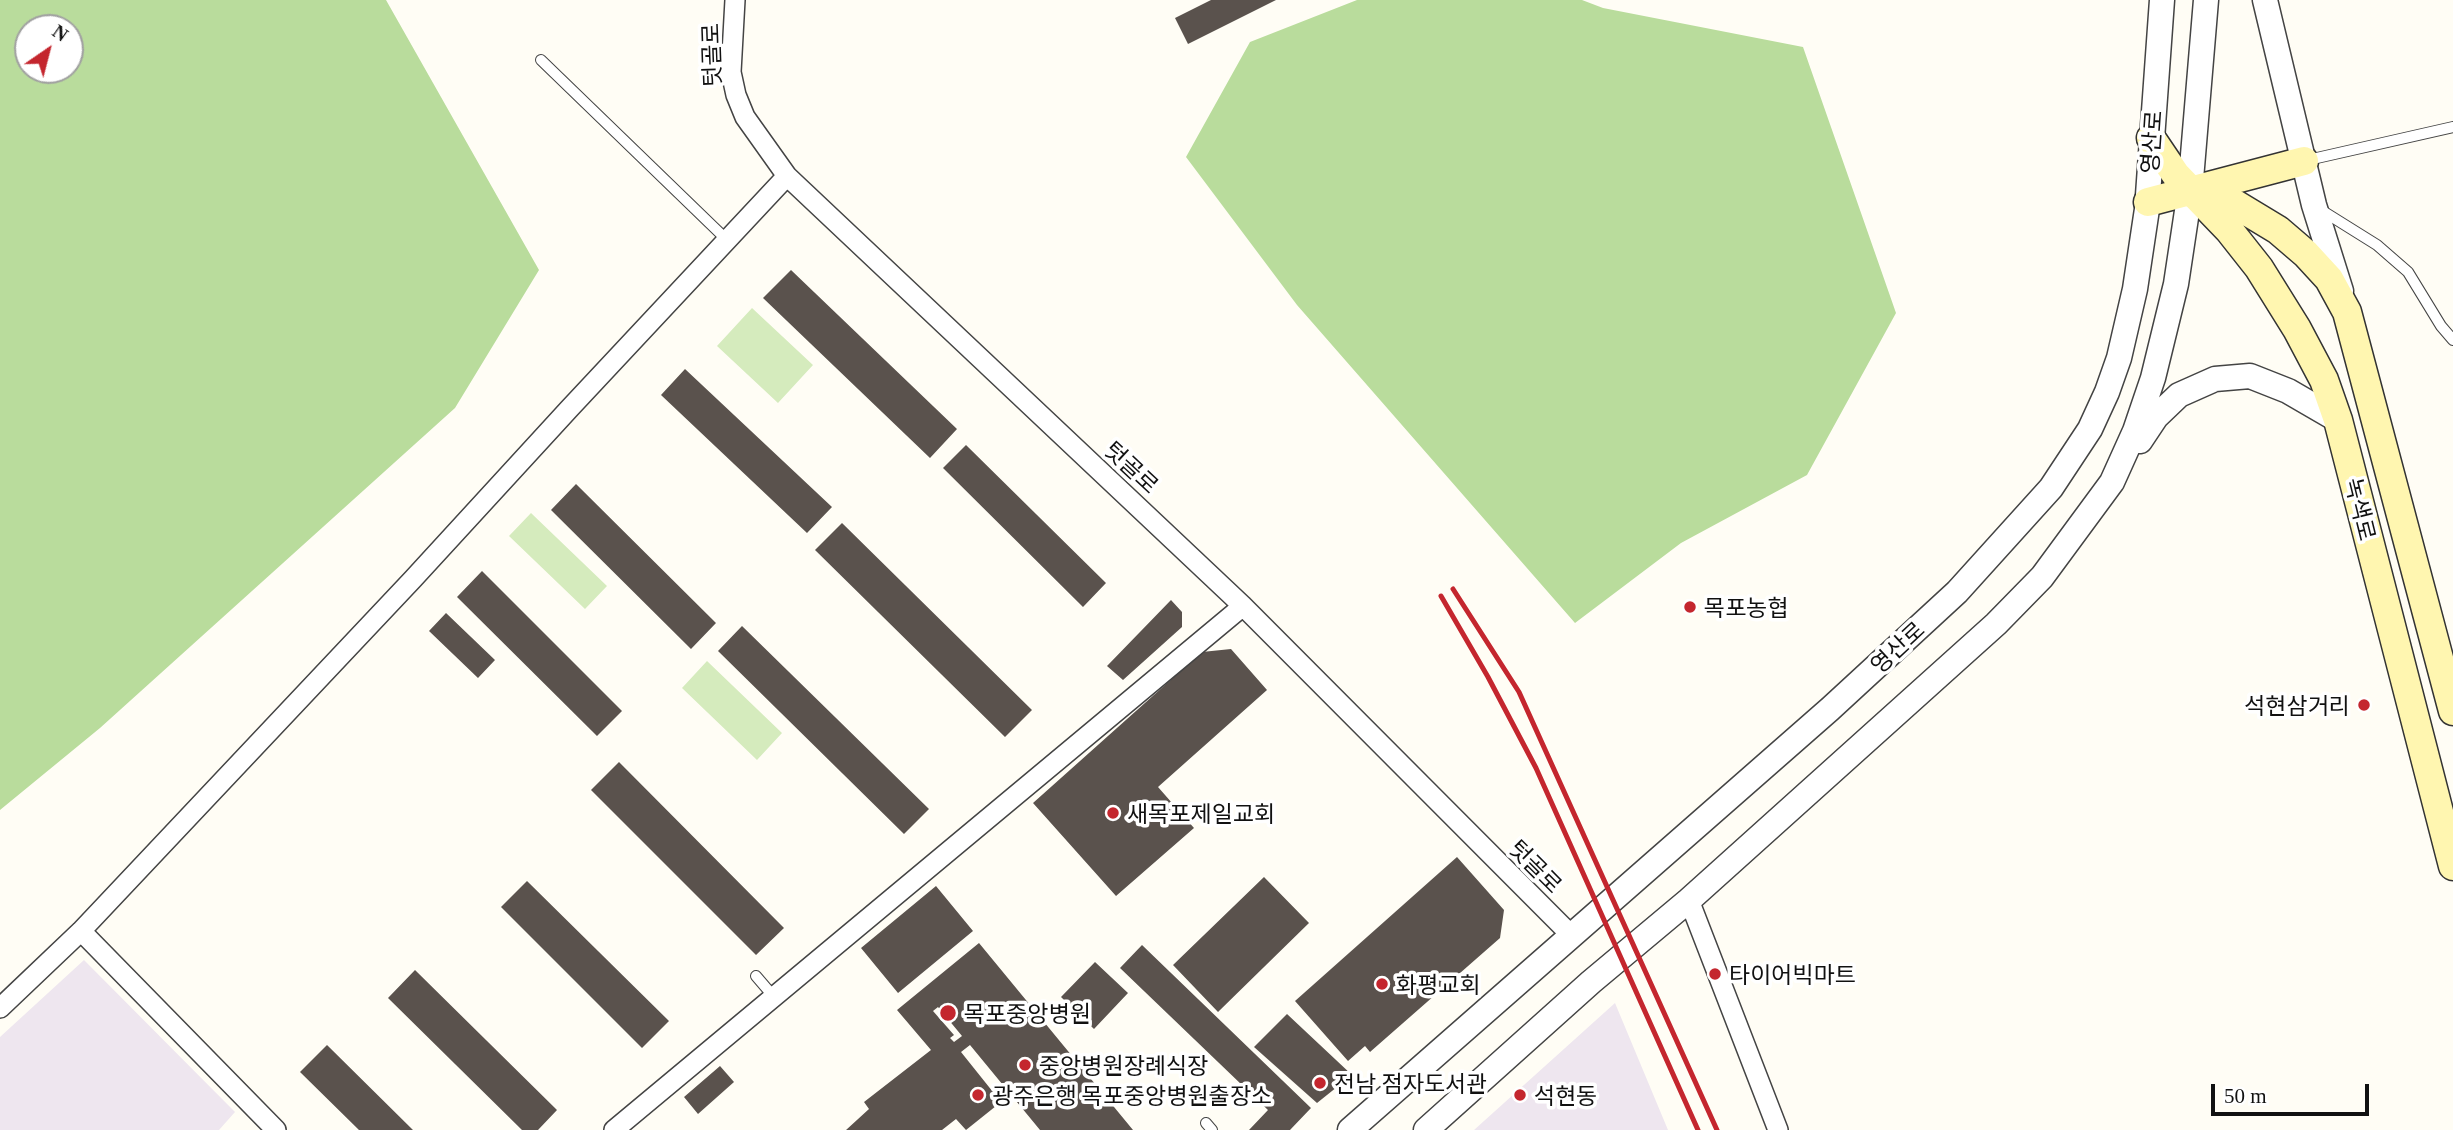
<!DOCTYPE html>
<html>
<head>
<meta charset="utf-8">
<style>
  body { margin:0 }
  #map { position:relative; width:2453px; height:1130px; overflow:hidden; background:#fffdf5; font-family:Georgia,serif }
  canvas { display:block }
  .north { position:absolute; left:14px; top:14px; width:70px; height:70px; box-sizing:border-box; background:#fff; border:2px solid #a0a0a0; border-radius:50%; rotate:35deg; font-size:19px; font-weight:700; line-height:28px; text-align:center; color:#111 }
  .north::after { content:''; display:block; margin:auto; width:24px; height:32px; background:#c4262e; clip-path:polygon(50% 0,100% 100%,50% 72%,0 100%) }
  .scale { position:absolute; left:2211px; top:1084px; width:158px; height:32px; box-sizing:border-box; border:4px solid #111; border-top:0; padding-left:9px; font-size:21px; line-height:24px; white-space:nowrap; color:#111; -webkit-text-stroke:5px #fff; paint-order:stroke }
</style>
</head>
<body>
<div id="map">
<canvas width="2453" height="1130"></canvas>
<div class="north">N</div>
<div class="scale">50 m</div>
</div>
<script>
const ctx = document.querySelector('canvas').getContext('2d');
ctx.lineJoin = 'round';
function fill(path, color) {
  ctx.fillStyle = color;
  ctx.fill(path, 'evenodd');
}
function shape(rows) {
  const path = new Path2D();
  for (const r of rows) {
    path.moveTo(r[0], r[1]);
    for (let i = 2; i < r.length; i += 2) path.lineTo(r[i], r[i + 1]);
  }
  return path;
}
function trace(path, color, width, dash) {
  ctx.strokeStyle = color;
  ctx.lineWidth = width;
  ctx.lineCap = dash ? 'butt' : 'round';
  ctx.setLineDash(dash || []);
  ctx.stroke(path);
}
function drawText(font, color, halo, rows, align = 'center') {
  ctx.font = font + ' Georgia,"Noto Sans KR",serif';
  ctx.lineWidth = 7;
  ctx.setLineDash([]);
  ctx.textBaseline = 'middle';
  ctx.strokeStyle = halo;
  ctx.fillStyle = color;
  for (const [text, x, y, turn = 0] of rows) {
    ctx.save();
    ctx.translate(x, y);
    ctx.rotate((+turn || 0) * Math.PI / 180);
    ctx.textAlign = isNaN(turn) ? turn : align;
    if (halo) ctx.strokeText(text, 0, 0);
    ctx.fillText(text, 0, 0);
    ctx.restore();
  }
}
const industrial = shape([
  [84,960,235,1112,219,1130,0,1130,0,1037],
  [1615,1003,1668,1130,1474,1130]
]);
const green = shape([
  [752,308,813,365,778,403,717,346],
  [531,513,607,586,585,609,509,536],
  [707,661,782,733,757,760,682,688]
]);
const forest = shape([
  [0,0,386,0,539,270,455,408,100,728,0,810],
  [70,28,70,70,28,70,28,28],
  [1357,0,1582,0,1603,8,1803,47,1896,313,1807,475,1681,543,1575,623,1297,305,1186,157,1250,42]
]);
const building = shape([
  [1211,0,1276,0,1188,44,1175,18],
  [791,270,957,429,930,458,763,298],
  [685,369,832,507,807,533,661,395],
  [966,445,1106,583,1083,607,943,468],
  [576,484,716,623,691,649,551,510],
  [842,523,1032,710,1005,737,815,550],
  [482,571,622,711,597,736,457,597],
  [1171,600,1182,612,1182,627,1123,680,1107,666],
  [446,613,495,660,478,678,429,631],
  [742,626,929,809,904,834,718,651],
  [1231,649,1267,690,1158,787,1194,828,1116,896,1033,803,1202,652],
  [619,762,784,928,756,955,591,790],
  [1457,857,1504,910,1500,938,1370,1052,1365,1046,1348,1061,1295,1001],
  [1264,877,1309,923,1218,1012,1173,965],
  [527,881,669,1021,642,1048,501,907],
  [936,886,973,931,898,993,861,948],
  [979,943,1133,1130,1040,1130,970,1045,961,1052,1001,1102,966,1130,956,1119,942,1130,846,1130,869,1109,864,1102,931,1050,897,1010],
  [938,1007,962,1036,954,1042,950,1038,954,1035,933,1011],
  [1142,945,1311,1108,1290,1130,1249,1130,1268,1110,1120,968],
  [1095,962,1128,993,1094,1029,1061,997],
  [415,970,557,1110,538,1130,522,1130,388,998],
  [1287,1014,1352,1075,1317,1103,1254,1047],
  [327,1045,413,1130,359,1130,300,1072],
  [720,1066,734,1082,698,1114,684,1097]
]);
const service = shape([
  [541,60,727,240],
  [2308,160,2453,127],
  [2321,210,2377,245,2408,272,2441,326,2453,340],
  [756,976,774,997],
  [1206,1123,1212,1130]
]);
const minor = shape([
  [735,0,731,72,736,95,745,117,787,176,1243,606,1572,936],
  [1689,900,1778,1130],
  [81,931,276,1130],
  [0,1008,81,931,413,579,569,409,787,176],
  [614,1130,1243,606]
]);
const tertiary = shape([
  [2265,0,2314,205,2341,291],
  [2140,441,2156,417,2179,395,2215,379,2250,376,2288,391,2338,420],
  [1350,1130,1830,709,1957,592,2051,488,2090,429,2107,392,2119,358,2135,289,2147,209,2162,0],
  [1426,1130,1591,982,1689,900,1996,624,2042,577,2112,482,2135,431,2153,378,2176,284,2190,191,2206,0]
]);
const secondary = shape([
  [2151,138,2176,175,2229,230,2259,268,2297,329,2324,380,2338,420,2453,866],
  [2195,192,2235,204,2278,230,2306,254,2329,279,2347,312,2453,711],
  [2148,202,2304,161]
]);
const rail = shape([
  [1453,589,1519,692,1717,1130],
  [1441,596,1488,677,1536,768,1698,1130]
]);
const markers = [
  [1690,607,7,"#c4262e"],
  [2364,705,7,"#c4262e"],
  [1113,813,7,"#c4262e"],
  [1715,974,7,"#c4262e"],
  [1382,984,7,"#c4262e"],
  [948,1013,9,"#c4262e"],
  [1025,1065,7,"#c4262e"],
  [1320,1083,7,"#c4262e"],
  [978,1095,7,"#c4262e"],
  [1520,1095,7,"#c4262e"]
];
const streetNames = [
  ["텃골로",711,55,-92],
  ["영산로",2151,142,-86],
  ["텃골로",1132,467,43],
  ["녹색로",2361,509,76],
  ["영산로",1897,647,-43],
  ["텃골로",1536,866,45]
];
const poiNames = [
  ["목포농협",1704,607],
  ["석현삼거리",2350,705,"right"],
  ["새목포제일교회",1127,813],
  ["타이어빅마트",1729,974],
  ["화평교회",1396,984],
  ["목포중앙병원",964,1013],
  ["중앙병원장례식장",1039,1065],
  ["전남 점자도서관",1334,1083],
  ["광주은행 목포중앙병원출장소",992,1095],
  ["석현동",1534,1095]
];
fill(industrial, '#eee6ef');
fill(green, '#d5ebbd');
fill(forest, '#b9dc9c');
fill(building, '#5a524d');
trace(service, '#444', 12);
trace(minor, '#444', 22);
trace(tertiary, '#444', 27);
trace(secondary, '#333', 31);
trace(service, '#fff', 10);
trace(minor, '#fff', 19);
trace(tertiary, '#fff', 24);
trace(secondary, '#fff6b0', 28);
trace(rail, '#c4262e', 5);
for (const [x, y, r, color] of markers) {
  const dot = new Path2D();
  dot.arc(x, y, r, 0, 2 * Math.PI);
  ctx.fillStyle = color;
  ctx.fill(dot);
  trace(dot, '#fff', 2.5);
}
drawText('23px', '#111', '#fff', streetNames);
drawText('23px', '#111', '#fff', poiNames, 'left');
</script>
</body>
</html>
